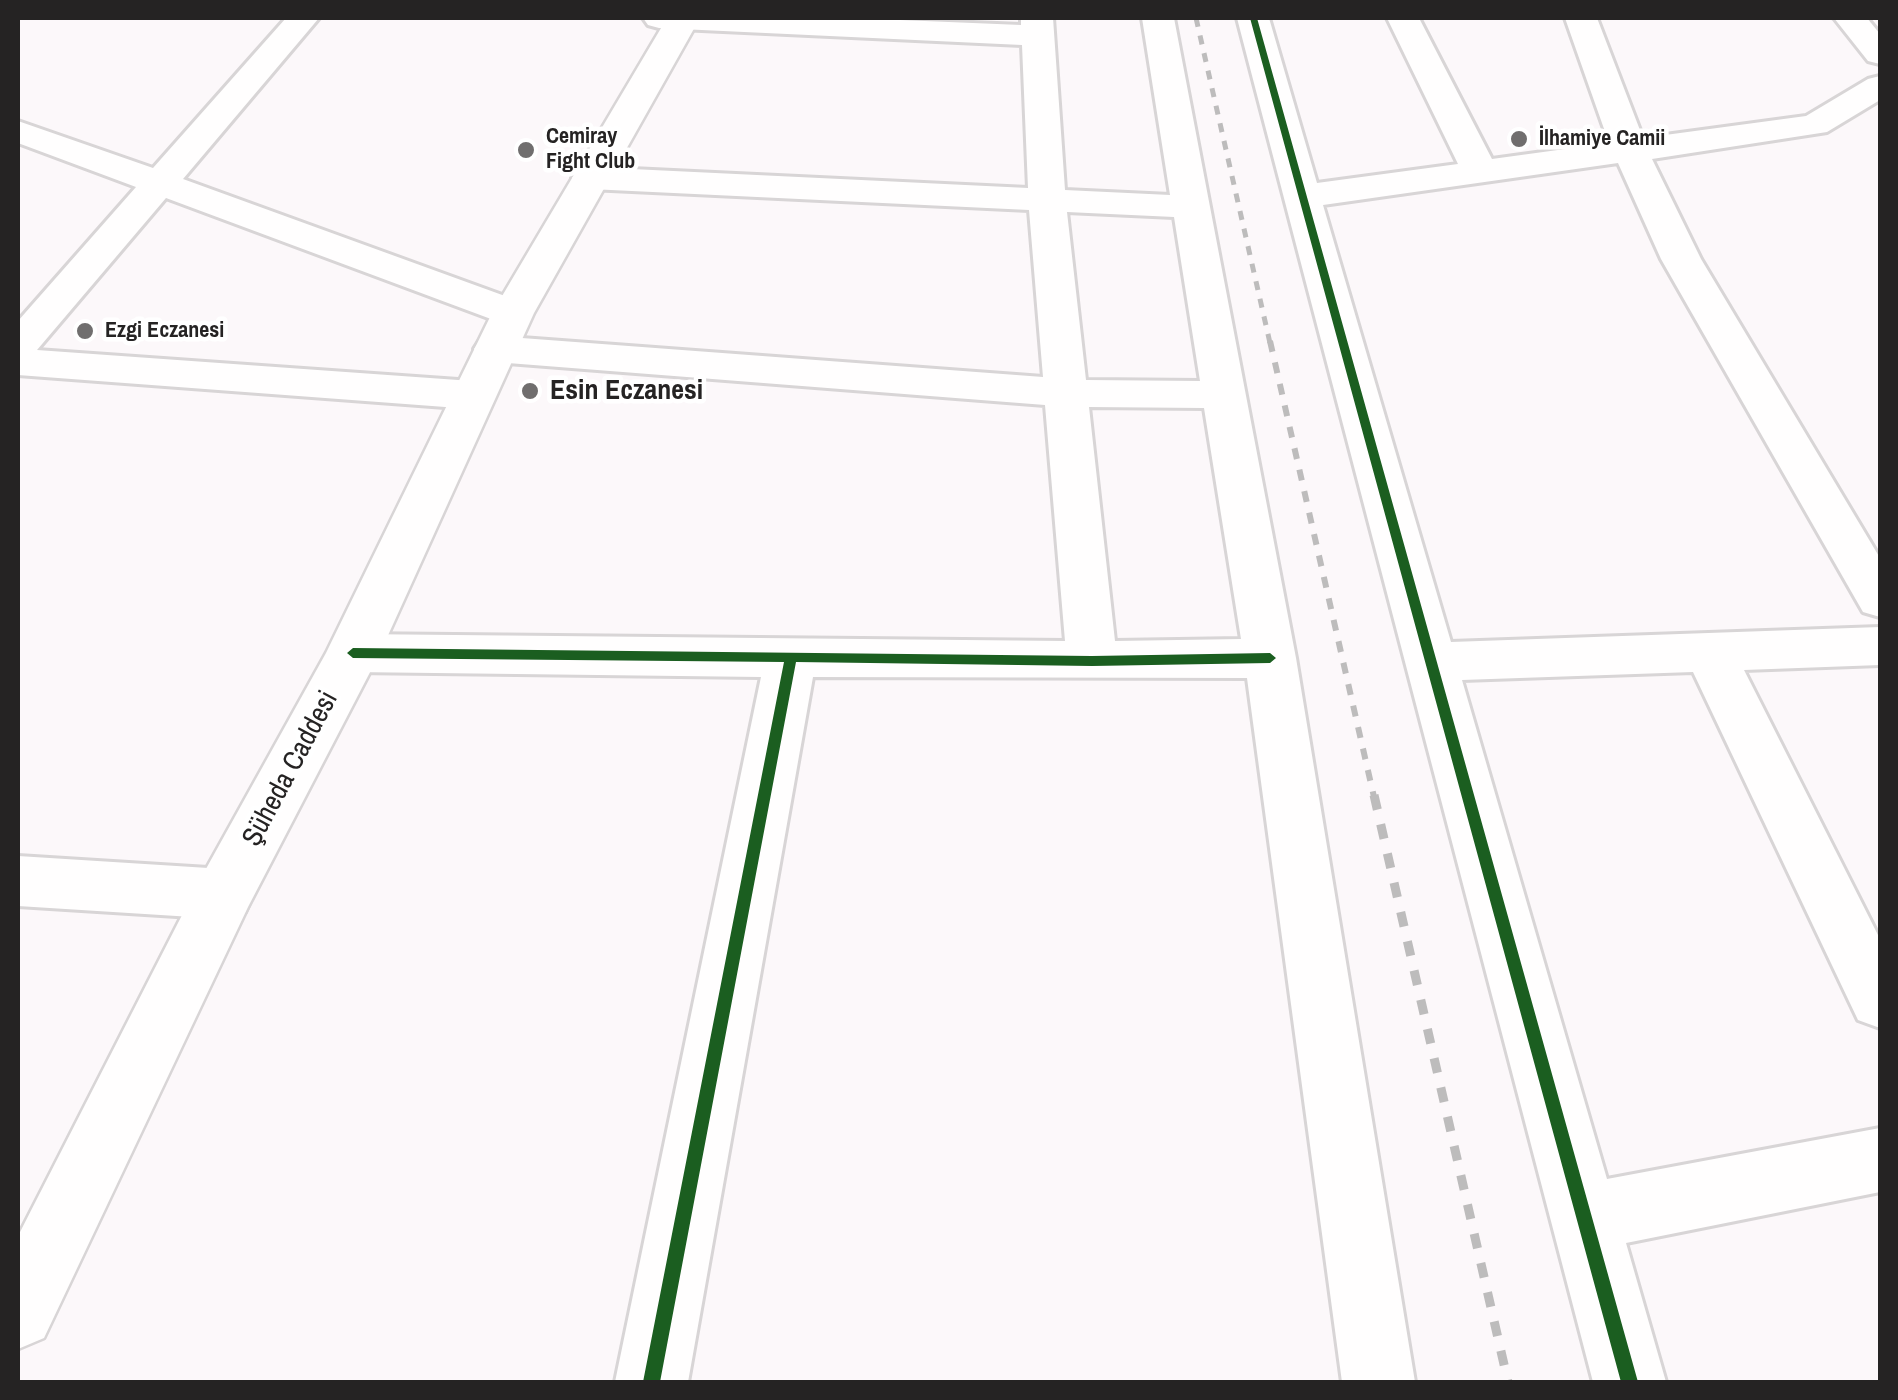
<!DOCTYPE html>
<html>
<head>
<meta charset="utf-8">
<style>
  body { margin:0 }
  #map { position:relative; width:1898px; height:1400px; overflow:hidden; background:#fcf8fa; font-family:"Archivo Narrow",sans-serif }
  canvas { display:block }
  .frame { position:absolute; inset:0; border:20px solid #252323; pointer-events:none }
</style>
</head>
<body>
<div id="map">
<canvas width="1898" height="1400"></canvas>
<div class="frame"></div>
</div>
<script>
const ctx = document.querySelector('canvas').getContext('2d');
ctx.lineJoin = 'round';
function shape(rows) {
  const path = new Path2D();
  for (const r of rows) {
    path.moveTo(r[0], r[1]);
    for (let i = 2; i < r.length; i += 2) path.lineTo(r[i], r[i + 1]);
  }
  return path;
}
function trace(path, color, width, dash) {
  ctx.strokeStyle = color;
  ctx.lineWidth = width;
  ctx.lineCap = dash ? 'butt' : 'round';
  ctx.setLineDash(dash || []);
  ctx.stroke(path);
}
function fill(path, color) {
  ctx.fillStyle = color;
  ctx.fill(path, 'evenodd');
}
function drawText(font, color, halo, rows, align = 'center') {
  ctx.font = font + ' "Archivo Narrow",sans-serif';
  ctx.lineWidth = 9;
  ctx.setLineDash([]);
  ctx.textBaseline = 'middle';
  ctx.strokeStyle = halo;
  ctx.fillStyle = color;
  for (const [text, x, y, turn = 0] of rows) {
    ctx.save();
    ctx.translate(x, y);
    ctx.rotate((+turn || 0) * Math.PI / 180);
    ctx.textAlign = isNaN(turn) ? turn : align;
    if (halo) ctx.strokeText(text, 0, 0);
    ctx.fillText(text, 0, 0);
    ctx.restore();
  }
}
const street = shape([
  [286,18,319,18,183,179,527,304,533,313,527,322,513,325,499,322,166,198,37,350,472,381,487,385,494,395,487,405,472,409,18,375,18,321,136,187,18,143,18,121,153,168,286,18],
  [643,18,852,18,1021,25,1021,18,1053,18,1065,190,1170,195,1142,18,1174,18,1296,658,1415,1382,1342,1382,1247,678,813,677,688,1382,615,1382,761,677,353,672,335,666,327,653,335,640,353,634,1065,641,1045,405,495,362,480,358,474,349,480,340,495,336,1043,377,1029,210,590,189,577,186,572,178,577,170,590,167,1028,188,1022,45,659,28,648,25,643,18],
  [1067,212,1174,217,1200,381,1086,380,1067,212],
  [1089,407,1204,408,1241,639,1115,641,1089,407],
  [1237,18,1269,18,1317,183,1458,164,1387,18,1419,18,1492,159,1609,143,1565,18,1597,18,1643,138,1806,116,1868,79,1880,76,1880,100,1827,132,1652,159,1701,259,1880,558,1880,617,1863,612,1661,259,1618,163,1323,205,1451,642,1880,627,1880,665,1744,670,1880,939,1880,1028,1858,1020,1693,672,1462,680,1607,1179,1880,1128,1880,1192,1626,1243,1666,1382,1593,1382,1237,18],
  [1834,18,1867,18,1880,34,1880,64,1868,61,1834,18],
  [18,856,224,869,245,876,253,894,245,912,224,919,18,906,18,856]
]);
const secondary = shape([
  [667,18,700,18,534,313,380,653,248,907,44,1338,18,1349,18,1236,202,876,326,653,492,313,667,18]
]);
const railFar2 = shape([
  [1196,18,1270,343]
]);
const railFar1 = shape([
  [1270,341,1374,797]
]);
const rail = shape([
  [1374,795,1508,1382]
]);
const cycleway = shape([
  [1250,18,1257,18,1638,1382,1621,1382,1250,18],
  [353,648,1092,656,1270,653,1276,658,1270,663,1092,666,796,662,660,1382,643,1382,784,662,353,658,347,653,353,648]
]);
const markers = [
  [1519,139,10,"#706e6e"],
  [526,150,10,"#706e6e"],
  [85,331,10,"#706e6e"],
  [530,391,10,"#706e6e"]
];
const farPoinames = [
  ["Cemiray",546,137],
  ["Fight Club",546,162],
  ["İlhamiye Camii",1539,139],
  ["Ezgi Eczanesi",105,331]
];
const poiNames = [
  ["Esin Eczanesi",550,391]
];
const streetNames = [
  ["Şüheda Caddesi",291,769,-62]
];
trace(street, '#d8d5d6', 6);
trace(secondary, '#d8d5d6', 5);
fill(street, '#fffefe');
fill(secondary, '#fffefe');
trace(railFar2, '#bdbcbc', 5, [9, 9]);
trace(railFar1, '#bdbcbc', 6, [11, 11]);
trace(rail, '#bdbcbc', 9, [15, 15]);
fill(cycleway, '#1b5e20');
for (const [x, y, r, color] of markers) {
  const dot = new Path2D();
  dot.arc(x, y, r, 0, 2 * Math.PI);
  ctx.fillStyle = color;
  ctx.fill(dot);
  trace(dot, '#fff', 4);
}
drawText('bold 22px', '#252323', '#fff', farPoinames, 'left');
drawText('bold 28px', '#252323', '#fff', poiNames, 'left');
drawText('28px', '#252323', '#fff', streetNames);
</script>
</body>
</html>
